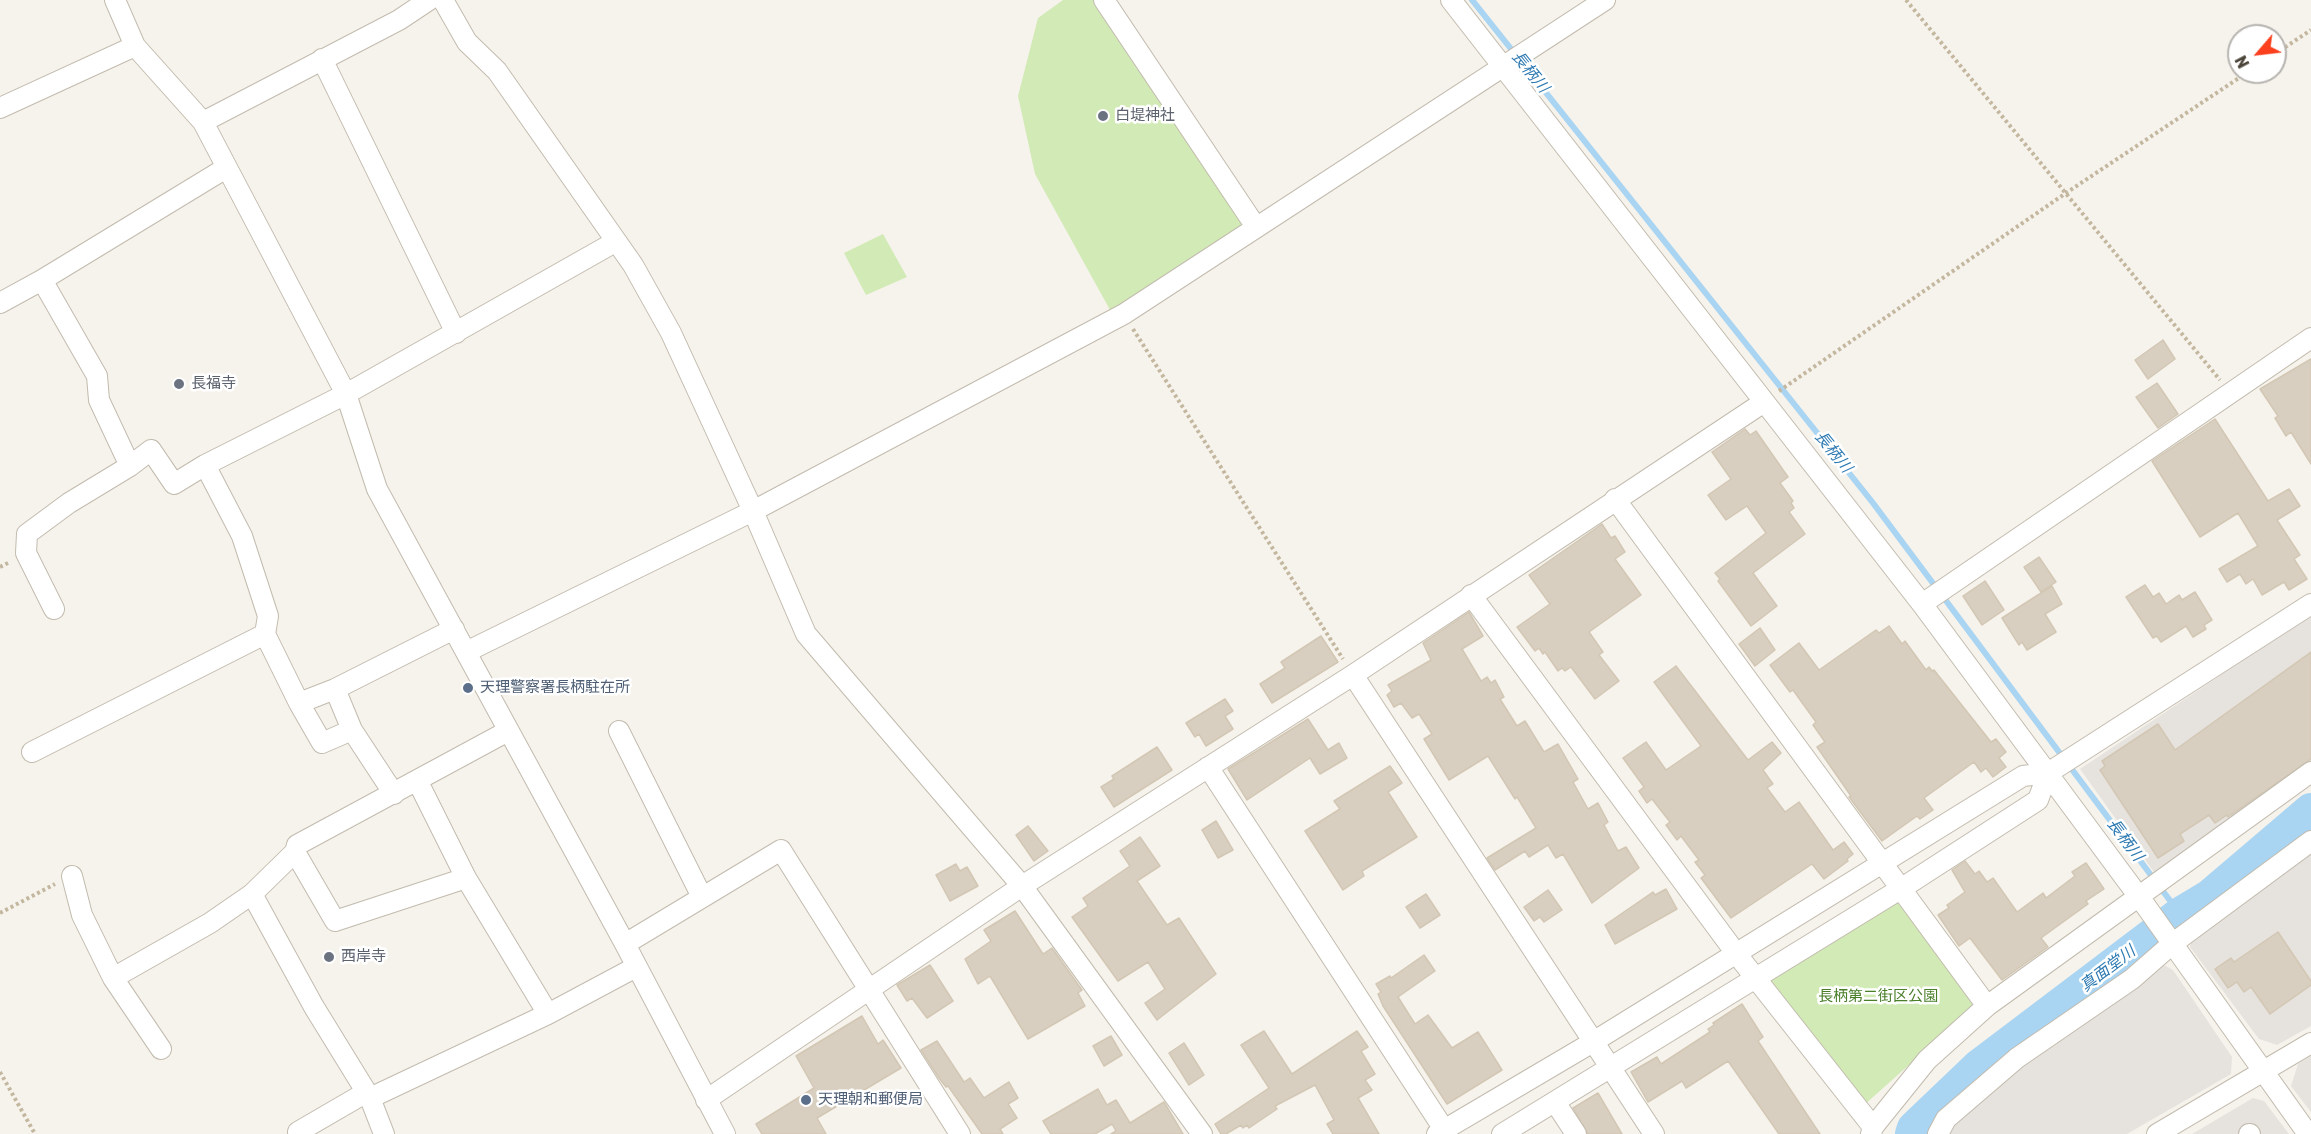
<!DOCTYPE html>
<html>
<head>
<meta charset="utf-8">
<style>
  body { margin:0 }
  #map { position:relative; width:2311px; height:1134px; overflow:hidden; background:#f6f3ec; font-family:Rubik,sans-serif }
  canvas { display:block }
  .north { position:absolute; left:2227px; top:24px; width:60px; height:60px; box-sizing:border-box; background:#fff; border:2px solid #b7b4b0; border-radius:50%; rotate:242deg; font-size:16px; font-weight:700; line-height:24px; text-align:center; color:#4b4439 }
  .north::after { content:''; display:block; margin:auto; width:21px; height:27px; background:#fc3f1d; clip-path:polygon(50% 0,100% 100%,50% 72%,0 100%) }
</style>
</head>
<body>
<div id="map">
<canvas width="2311" height="1134"></canvas>
<div class="north">N</div>
</div>
<script>
const ctx = document.querySelector('canvas').getContext('2d');
ctx.lineJoin = 'round';
function fill(path, color) {
  ctx.fillStyle = color;
  ctx.fill(path, 'evenodd');
}
function shape(rows) {
  const path = new Path2D();
  for (const r of rows) {
    path.moveTo(r[0], r[1]);
    for (let i = 2; i < r.length; i += 2) path.lineTo(r[i], r[i + 1]);
  }
  return path;
}
function trace(path, color, width, dash) {
  ctx.strokeStyle = color;
  ctx.lineWidth = width;
  ctx.lineCap = dash ? 'butt' : 'round';
  ctx.setLineDash(dash || []);
  ctx.stroke(path);
}
function drawText(font, color, halo, rows, align = 'center') {
  ctx.font = font + ' Rubik,"Noto Sans JP",sans-serif';
  ctx.lineWidth = 5;
  ctx.setLineDash([]);
  ctx.textBaseline = 'middle';
  ctx.strokeStyle = halo;
  ctx.fillStyle = color;
  for (const [text, x, y, turn = 0] of rows) {
    ctx.save();
    ctx.translate(x, y);
    ctx.rotate((+turn || 0) * Math.PI / 180);
    ctx.textAlign = isNaN(turn) ? turn : align;
    if (halo) ctx.strokeText(text, 0, 0);
    ctx.fillText(text, 0, 0);
    ctx.restore();
  }
}
const industrial = shape([
  [2311,615,2311,763,2156,875,2080,769],
  [2311,850,2311,1026,2277,1045,2259,1039,2190,947,2191,939],
  [2162,964,2173,970,2232,1057,2231,1074,2127,1134,1945,1134,1994,1084],
  [2311,1056,2311,1112,2291,1086,2298,1064],
  [2253,1098,2264,1101,2289,1134,2192,1134]
]);
const green = shape([
  [1063,0,1104,0,1256,227,1115,319,1035,174,1018,96,1038,18],
  [883,234,907,277,866,295,844,253],
  [1900,899,1975,1006,1863,1106,1769,980]
]);
const stream = shape([
  [1472,0,1873,503,2180,914]
]);
const river = shape([
  [1912,1134,1914,1128,1979,1066,2180,914,2210,896,2311,810]
]);
const building = shape([
  [2163,340,2175,359,2148,379,2135,360,2163,340],
  [2311,359,2311,464,2291,432,2286,436,2275,418,2278,416,2260,389,2311,359],
  [2157,383,2178,414,2158,428,2136,397,2157,383],
  [2215,419,2268,501,2289,489,2300,506,2277,520,2300,555,2294,559,2307,579,2289,590,2284,582,2262,595,2253,579,2246,584,2240,574,2227,582,2219,569,2258,546,2238,513,2200,537,2152,461,2215,419],
  [1745,429,1750,435,1756,431,1788,477,1780,483,1793,501,1791,503,1794,508,1789,512,1805,534,1753,573,1777,606,1751,626,1718,581,1720,579,1715,573,1766,533,1747,506,1726,520,1708,495,1731,479,1712,452,1745,429],
  [1602,524,1611,538,1615,536,1625,552,1615,559,1641,595,1589,632,1603,652,1599,655,1619,681,1595,699,1571,667,1565,671,1562,668,1558,671,1545,652,1543,654,1539,648,1535,651,1517,627,1550,604,1529,575,1602,524],
  [2039,557,2056,582,2041,592,2024,567,2039,557],
  [1985,581,2004,610,1982,625,1963,596,1985,581],
  [2145,585,2153,597,2159,593,2166,604,2179,595,2182,600,2195,592,2212,620,2204,625,2206,629,2193,637,2186,626,2161,642,2157,636,2153,638,2126,597,2145,585],
  [2052,586,2062,604,2045,614,2056,632,2027,650,2022,642,2019,645,2002,618,2052,586],
  [1469,612,1483,636,1462,649,1481,681,1487,677,1491,683,1495,680,1504,697,1500,699,1517,726,1525,721,1544,752,1558,744,1578,779,1573,782,1588,809,1598,803,1608,822,1604,825,1618,851,1626,847,1639,868,1592,903,1563,854,1556,858,1548,845,1529,857,1525,851,1495,870,1487,858,1536,828,1517,797,1515,799,1488,756,1449,780,1424,739,1432,734,1419,714,1412,718,1401,703,1394,707,1387,695,1392,691,1388,685,1431,660,1423,643,1469,612],
  [1889,626,1902,644,1905,641,1926,670,1929,667,1932,671,1934,670,1991,742,1996,739,2006,752,1999,758,2006,767,1993,777,1986,768,1981,772,1974,762,1924,798,1933,810,1920,819,1917,816,1882,841,1849,797,1851,796,1817,747,1825,742,1813,725,1816,722,1793,690,1790,692,1770,665,1799,643,1819,670,1876,630,1879,633,1889,626],
  [1760,628,1775,650,1755,666,1739,644,1760,628],
  [1321,636,1338,662,1272,703,1260,684,1285,668,1281,662,1321,636],
  [2311,652,2311,759,2228,817,2227,815,2215,823,2209,815,2180,834,2184,841,2158,858,2100,770,2105,766,2102,761,2158,724,2175,750,2311,652],
  [1676,666,1748,760,1772,742,1781,753,1763,770,1773,784,1767,788,1785,812,1799,802,1833,850,1844,842,1853,854,1847,859,1848,861,1824,879,1812,864,1731,918,1701,878,1705,875,1695,862,1699,860,1681,836,1677,840,1666,825,1670,822,1652,799,1647,803,1639,791,1644,787,1623,758,1646,742,1666,770,1701,746,1654,682,1676,666],
  [1225,699,1233,711,1225,716,1233,729,1206,746,1199,734,1195,737,1186,723,1225,699],
  [1308,719,1328,750,1339,743,1347,758,1320,774,1310,758,1247,800,1228,769,1308,719],
  [1157,747,1172,770,1114,807,1101,787,1114,779,1112,776,1157,747],
  [1390,766,1402,783,1388,792,1417,837,1362,871,1364,876,1343,890,1305,831,1340,809,1334,801,1390,766],
  [1216,821,1233,850,1218,858,1202,830,1216,821],
  [1028,826,1048,851,1034,861,1016,835,1028,826],
  [1140,837,1160,866,1137,881,1167,925,1179,918,1216,974,1157,1020,1145,1003,1165,989,1148,962,1118,981,1072,917,1088,906,1083,898,1130,866,1120,851,1140,837],
  [1965,861,1975,874,1979,871,1987,882,1993,878,2017,912,2043,893,2046,898,2075,876,2072,872,2086,863,2104,889,2086,901,2088,904,2041,938,2048,947,2002,980,1970,938,1959,946,1938,915,1949,908,1947,905,1965,892,1952,870,1965,861],
  [956,864,960,871,967,867,978,886,950,901,936,875,956,864],
  [1666,889,1677,909,1615,944,1605,925,1653,892,1655,895,1666,889],
  [1548,890,1562,910,1544,922,1540,917,1534,921,1524,907,1548,890],
  [1426,894,1440,915,1420,928,1406,907,1426,894],
  [1015,911,1043,954,1052,948,1082,990,1078,993,1085,1006,1028,1039,990,976,978,984,965,959,991,941,984,930,1015,911],
  [2278,932,2311,981,2311,985,2270,1014,2251,987,2244,992,2237,982,2228,988,2215,969,2231,958,2234,962,2278,932],
  [1424,955,1435,971,1398,997,1415,1024,1428,1015,1452,1048,1478,1032,1502,1070,1447,1104,1383,1006,1378,994,1381,992,1376,984,1390,976,1391,978,1424,955],
  [930,965,953,1001,927,1018,912,998,907,1001,897,985,930,965],
  [1742,1004,1763,1037,1758,1041,1820,1134,1779,1134,1728,1061,1686,1088,1682,1081,1648,1102,1631,1072,1657,1057,1661,1064,1710,1032,1708,1029,1714,1025,1713,1023,1742,1004],
  [862,1016,878,1044,883,1040,901,1068,817,1118,826,1134,762,1134,756,1124,814,1088,796,1056,862,1016],
  [1264,1031,1292,1074,1357,1031,1368,1047,1361,1051,1375,1074,1365,1080,1372,1090,1358,1098,1379,1134,1333,1134,1327,1124,1334,1120,1315,1085,1275,1106,1277,1109,1249,1128,1247,1125,1243,1128,1241,1125,1226,1134,1221,1134,1215,1124,1269,1088,1241,1045,1264,1031],
  [1111,1036,1122,1055,1104,1066,1093,1046,1111,1036],
  [937,1041,964,1082,970,1078,984,1098,1009,1082,1018,1098,1008,1104,1017,1118,1000,1129,1003,1134,982,1134,948,1086,946,1087,939,1078,921,1050,937,1041],
  [1184,1043,1204,1075,1189,1085,1169,1053,1184,1043],
  [1098,1089,1107,1105,1116,1100,1130,1123,1164,1102,1183,1134,1111,1134,1116,1131,1112,1124,1095,1134,1051,1134,1043,1121,1098,1089],
  [1598,1093,1622,1134,1588,1134,1573,1108,1598,1093]
]);
const path = shape([
  [1906,0,2220,380],
  [2275,54,2311,30],
  [1133,329,1343,659],
  [1779,391,2066,193,2248,72],
  [0,567,10,562],
  [0,913,55,884],
  [0,1072,35,1134]
]);
const minor = shape([
  [115,0,135,46,203,122,346,394,377,489,625,944,725,1134],
  [443,0,467,42,497,71,633,265,671,333,753,511,806,634,1022,886,1202,1134],
  [1104,0,1256,227],
  [1451,0,1922,604,2145,905,2308,1134],
  [322,59,456,333],
  [0,108,135,46],
  [203,122,399,20,429,0],
  [42,280,97,376,99,400,130,466,151,450,174,484,205,465,242,536,268,616,265,634,299,703],
  [0,303,42,280,226,168],
  [205,465,346,394,615,242],
  [1615,499,1987,1006],
  [1471,595,1735,952,1873,1127],
  [1922,604,2311,338],
  [54,609,26,553,27,534,69,503,130,466],
  [466,652,753,511,1124,314,1605,0],
  [1353,675,1654,1134],
  [335,689,352,730],
  [619,731,702,897],
  [32,752,265,634],
  [1208,767,1447,1134],
  [418,782,466,878,548,1014],
  [394,794,352,730,322,743,299,703,335,689,454,629],
  [295,852,335,921,466,878],
  [72,876,82,915,113,978,161,1049],
  [625,944,781,850,960,1134],
  [113,978,210,923,252,894],
  [370,1098,548,1014,636,967],
  [706,1100,1022,886,1353,675,1764,402],
  [1555,1102,1576,1134],
  [298,1132,365,1093],
  [384,1134,370,1098,314,1007,252,894,295,852,297,845,508,731],
  [1437,1134,1593,1042,2023,776,2048,773,2311,604],
  [1502,1134,1902,888,2038,800,2048,773],
  [1871,1134,1873,1127,1927,1060,1987,1006,2311,772],
  [1938,1134,1946,1119,2017,1058,2132,979,2172,944,2311,841],
  [2157,1134,2311,1043],
  [2249,1134,2250,1134]
]);
const markers = [
  [1103,116,6,"#6b7280"],
  [179,384,6,"#6b7280"],
  [468,688,6,"#5c6f8a"],
  [329,957,6,"#6b7280"],
  [806,1100,6,"#5c6f8a"]
];
const worshipNames = [
  ["白堤神社",1115,116],
  ["長福寺",191,384],
  ["西岸寺",341,957]
];
const serviceNames = [
  ["天理警察署長柄駐在所",480,688],
  ["天理朝和郵便局",818,1100]
];
const parkNames = [
  ["長柄第二街区公園",1878,997]
];
const waterNames = [
  ["長柄川",1530,72,51],
  ["長柄川",1833,452,51],
  ["長柄川",2125,840,53],
  ["真面堂川",2108,969,-37]
];
fill(industrial, '#e6e2dd');
fill(green, '#d2eab5');
trace(stream, '#a9d4f2', 6);
trace(river, '#a9d4f2', 34);
fill(building, '#d8cfc1');
trace(building, '#d3c7b4', 1.5);
trace(minor, '#c2bbae', 22);
trace(path, '#c4b79f', 4, [3, 3]);
trace(minor, '#fff', 20);
for (const [x, y, r, color] of markers) {
  const dot = new Path2D();
  dot.arc(x, y, r, 0, 2 * Math.PI);
  ctx.fillStyle = color;
  ctx.fill(dot);
  trace(dot, '#fff', 2);
}
drawText('15px', '#5b616d', '#fff', worshipNames, 'left');
drawText('15px', '#4e5e75', '#fff', serviceNames, 'left');
drawText('15px', '#4a7f2a', '#fff', parkNames);
drawText('italic 16px', '#2e7ab2', '#fff', waterNames);
</script>
</body>
</html>
